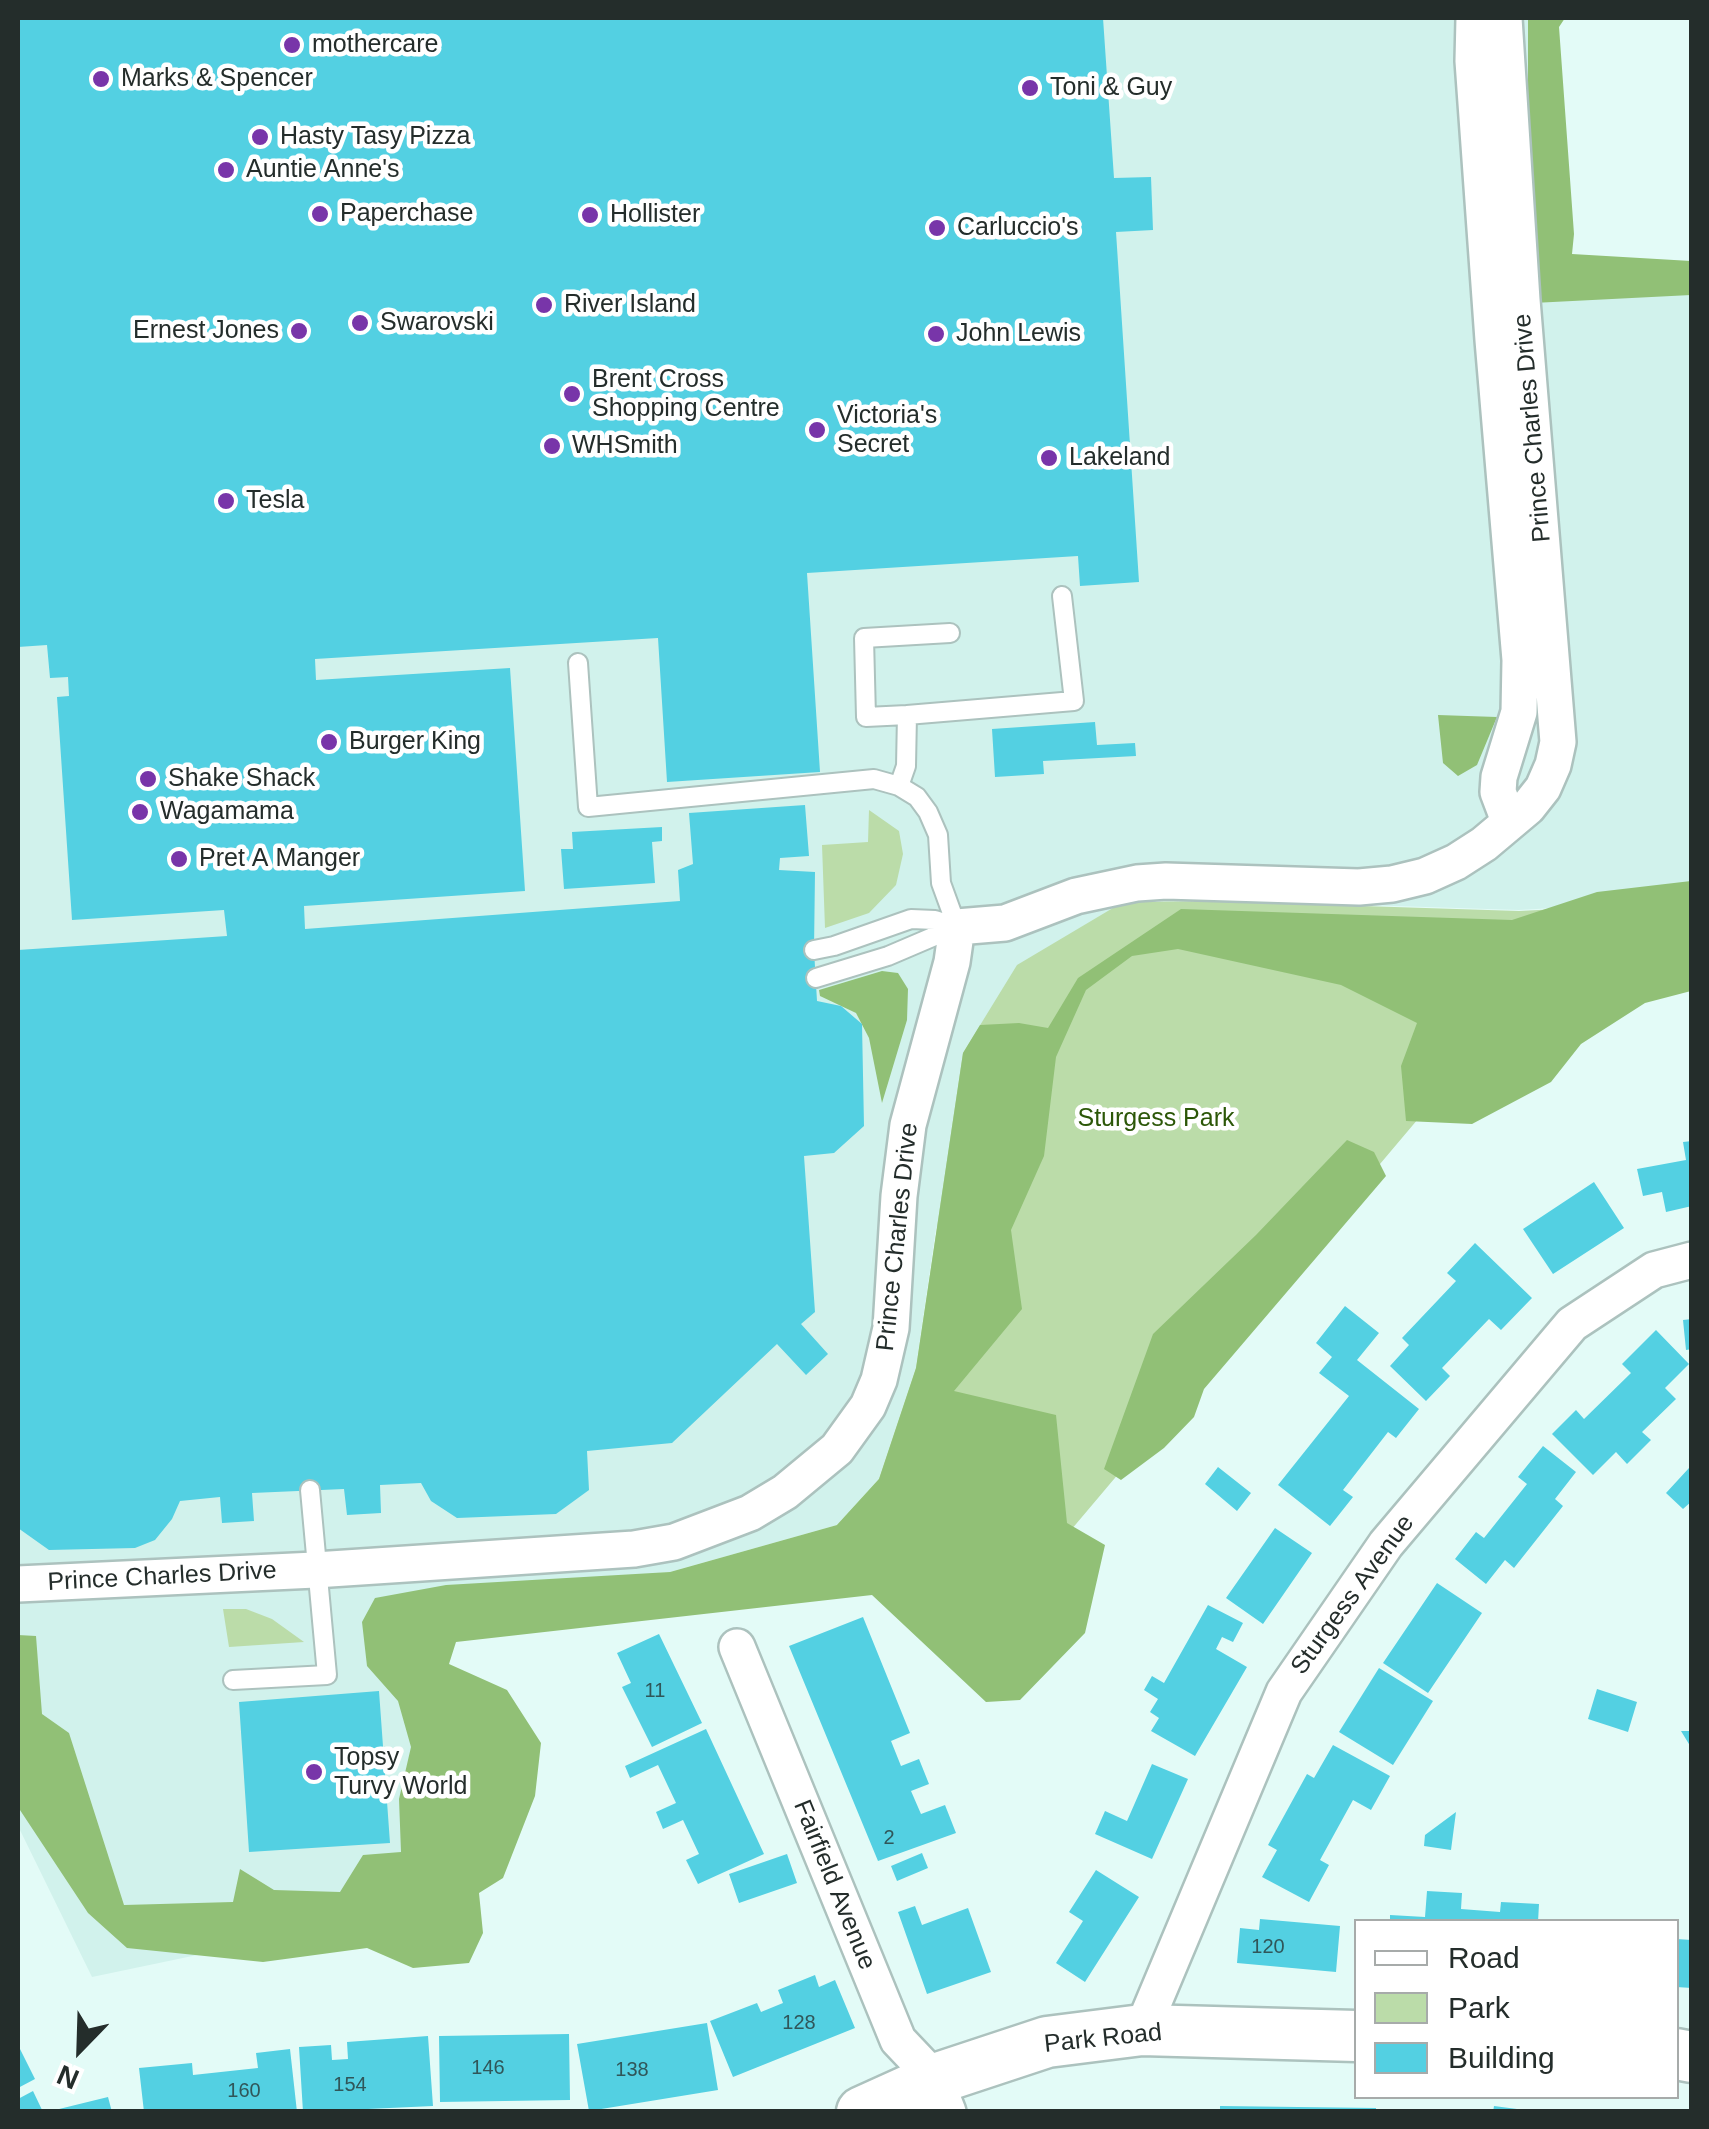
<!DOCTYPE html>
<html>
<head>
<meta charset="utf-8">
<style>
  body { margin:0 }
  #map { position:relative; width:1709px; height:2129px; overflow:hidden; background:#e3fbf7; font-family:Helvetica,sans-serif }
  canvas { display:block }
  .frame { position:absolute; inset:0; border:20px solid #242d2b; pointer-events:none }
  .legend { position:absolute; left:1354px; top:1919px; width:325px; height:180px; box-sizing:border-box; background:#fff; border:2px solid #a7abaa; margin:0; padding:12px 18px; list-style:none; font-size:30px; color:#242d2b }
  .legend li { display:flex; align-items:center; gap:20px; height:50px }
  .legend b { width:50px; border:2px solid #a7abaa }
  .north { position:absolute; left:30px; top:1999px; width:100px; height:100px; -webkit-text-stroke:8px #fff; paint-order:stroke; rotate:203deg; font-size:28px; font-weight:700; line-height:40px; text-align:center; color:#242d2b }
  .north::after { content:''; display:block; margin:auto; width:35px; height:45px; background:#242d2b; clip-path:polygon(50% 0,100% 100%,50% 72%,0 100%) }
</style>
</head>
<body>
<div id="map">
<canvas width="1709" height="2129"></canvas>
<div class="frame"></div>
<ul class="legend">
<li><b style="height:12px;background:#fff"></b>Road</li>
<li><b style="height:28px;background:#bbdca9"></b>Park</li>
<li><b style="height:28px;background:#53d0e2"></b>Building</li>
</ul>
<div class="north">N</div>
</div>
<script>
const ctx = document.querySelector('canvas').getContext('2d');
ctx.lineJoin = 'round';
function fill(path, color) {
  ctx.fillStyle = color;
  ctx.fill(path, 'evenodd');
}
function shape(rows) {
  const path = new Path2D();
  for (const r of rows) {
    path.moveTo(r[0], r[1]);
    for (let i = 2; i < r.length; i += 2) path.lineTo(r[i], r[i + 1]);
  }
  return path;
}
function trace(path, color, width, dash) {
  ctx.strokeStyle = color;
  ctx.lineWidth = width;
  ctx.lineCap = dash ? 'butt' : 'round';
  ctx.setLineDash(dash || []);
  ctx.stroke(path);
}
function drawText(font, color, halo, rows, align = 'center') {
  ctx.font = font + ' Helvetica,sans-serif';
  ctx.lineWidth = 9;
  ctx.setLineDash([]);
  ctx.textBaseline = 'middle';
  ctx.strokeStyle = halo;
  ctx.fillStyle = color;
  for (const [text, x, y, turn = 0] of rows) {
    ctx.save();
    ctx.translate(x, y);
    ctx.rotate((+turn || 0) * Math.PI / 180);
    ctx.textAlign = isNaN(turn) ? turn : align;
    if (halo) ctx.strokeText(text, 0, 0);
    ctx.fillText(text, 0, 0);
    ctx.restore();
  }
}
const built = shape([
  [18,18,1534,18,1541,267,1691,261,1691,900,1519,910,1207,900,1122,902,936,1229,916,1368,879,1479,837,1525,670,1572,423,1596,422,1908,92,1977,18,1826]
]);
const green = shape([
  [869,810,899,831,903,854,896,885,869,913,825,928,822,845,868,842],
  [1207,901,1519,911,1597,907,995,1620,837,1525,879,1479,916,1368,963,1053,1017,965,1123,902],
  [223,1609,246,1609,272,1619,304,1642,229,1647]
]);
const forest = shape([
  [1528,18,1565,18,1559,27,1574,234,1572,254,1691,261,1691,295,1533,303,1528,241],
  [1438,715,1497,717,1477,765,1458,776,1443,763],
  [1691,881,1691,991,1645,1003,1581,1044,1551,1082,1472,1124,1406,1121,1401,1066,1417,1023,1341,985,1178,949,1132,956,1086,990,1056,1057,1044,1156,1011,1230,1022,1309,954,1391,1056,1415,1067,1523,1105,1545,1085,1633,1020,1700,986,1702,872,1595,456,1642,449,1664,507,1690,541,1743,535,1796,503,1878,479,1893,483,1933,469,1963,413,1968,367,1948,263,1962,127,1948,88,1913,18,1807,18,1635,36,1636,42,1714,69,1733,124,1905,233,1902,240,1869,274,1890,340,1892,363,1855,401,1852,399,1799,411,1747,398,1701,367,1666,362,1622,375,1598,446,1585,670,1572,837,1525,879,1479,916,1368,963,1053,980,1025,1019,1023,1048,1028,1078,978,1181,909,1512,920,1597,892],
  [882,971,898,973,908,989,907,1020,882,1103,869,1038,856,1013,820,996,819,990],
  [1347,1140,1374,1152,1386,1176,1204,1389,1194,1417,1164,1448,1121,1480,1104,1469,1153,1334,1256,1235]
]);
const building = shape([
  [18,18,1103,18,1114,178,1151,177,1153,230,1116,232,1139,582,1080,586,1078,556,807,573,820,772,667,782,658,638,315,659,316,680,510,668,525,891,304,906,305,929,680,901,678,870,693,864,689,813,805,805,809,856,780,858,779,870,815,872,814,950,817,1001,841,1006,862,1024,864,1126,834,1153,804,1156,815,1312,801,1324,828,1354,806,1375,777,1344,672,1443,587,1451,589,1490,556,1514,457,1518,431,1501,421,1483,380,1485,381,1513,347,1515,344,1489,252,1493,254,1521,222,1523,220,1497,180,1501,172,1519,155,1540,135,1548,49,1550,18,1528,18,950,227,936,224,910,72,920,57,697,69,696,68,677,50,678,47,645,18,647],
  [1095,722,1097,745,1135,743,1136,756,1043,761,1044,774,995,777,992,729],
  [662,827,662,841,652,842,655,883,564,889,561,849,573,849,572,832],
  [1692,1141,1692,1206,1666,1212,1662,1192,1643,1196,1637,1169,1686,1160,1683,1142],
  [1594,1182,1624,1228,1553,1274,1523,1229],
  [1475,1243,1532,1298,1501,1330,1489,1319,1442,1368,1450,1376,1426,1401,1390,1366,1409,1345,1402,1338,1456,1281,1447,1273],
  [1345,1306,1379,1333,1357,1360,1419,1409,1396,1438,1388,1432,1343,1490,1353,1497,1330,1526,1278,1485,1349,1396,1319,1373,1332,1357,1316,1343],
  [1692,1319,1692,1349,1686,1350,1683,1320],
  [1656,1330,1689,1364,1665,1388,1676,1399,1642,1432,1651,1440,1627,1464,1616,1452,1593,1475,1552,1434,1576,1410,1584,1419,1631,1373,1622,1364],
  [1543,1446,1576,1472,1555,1499,1563,1506,1514,1568,1505,1560,1486,1584,1455,1559,1476,1532,1484,1538,1527,1484,1518,1477],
  [1218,1467,1251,1493,1237,1511,1205,1484],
  [1689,1468,1692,1471,1692,1501,1683,1509,1666,1493],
  [1275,1528,1312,1553,1263,1624,1226,1598],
  [1437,1583,1482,1613,1428,1693,1383,1663],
  [1208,1605,1243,1623,1233,1642,1222,1637,1216,1649,1247,1667,1195,1756,1151,1731,1159,1718,1150,1712,1158,1699,1144,1690,1152,1676,1164,1683],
  [863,1617,910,1733,891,1741,901,1766,919,1759,929,1784,911,1791,921,1814,945,1805,956,1833,878,1861,789,1646],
  [659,1634,702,1723,652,1747,622,1687,631,1683,617,1653],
  [1379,1668,1433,1701,1393,1765,1339,1732],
  [1597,1689,1637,1702,1628,1732,1588,1719],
  [379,1691,390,1843,249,1852,239,1702],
  [706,1729,764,1854,698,1884,686,1860,699,1854,683,1820,663,1829,656,1812,676,1803,658,1765,630,1778,625,1766],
  [1681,1731,1692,1731,1692,1749],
  [1333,1745,1390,1776,1371,1810,1353,1800,1320,1860,1329,1865,1309,1902,1262,1877,1277,1850,1268,1845,1307,1774,1314,1778],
  [1152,1764,1188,1779,1152,1859,1095,1834,1105,1811,1127,1821],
  [1456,1812,1451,1850,1424,1846,1425,1835],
  [922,1853,928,1868,897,1881,891,1866],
  [787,1854,797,1883,739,1903,729,1874],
  [1096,1870,1139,1897,1085,1982,1056,1963,1083,1921,1069,1912],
  [1427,1891,1462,1893,1461,1909,1500,1912,1501,1902,1539,1904,1538,1922,1390,1922,1390,1915,1425,1917],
  [915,1906,922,1925,968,1908,991,1972,927,1994,898,1912],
  [1260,1919,1340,1926,1336,1972,1237,1963,1240,1928,1259,1930],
  [1676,1939,1692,1940,1692,1988,1676,1987],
  [815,1975,819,1987,835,1980,855,2028,733,2077,710,2021,757,2003,761,2012,783,2003,778,1990],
  [707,2023,718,2090,589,2111,577,2044],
  [569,2034,570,2100,440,2102,439,2036],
  [428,2036,433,2106,303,2112,299,2047,331,2045,332,2060,348,2059,347,2042],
  [18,2045,35,2079,18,2088],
  [290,2049,297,2112,144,2112,139,2068,192,2063,193,2075,258,2068,256,2053],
  [33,2091,43,2112,18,2112,18,2099],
  [108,2097,112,2112,55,2112,55,2110],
  [1220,2106,1376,2108,1376,2112,1220,2112],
  [1494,2106,1517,2109,1517,2112,1493,2112]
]);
const lane = shape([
  [578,663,588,807,874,779,899,786,917,797,928,812,938,835,941,883,957,927],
  [907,715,1074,701,1062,596],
  [899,786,906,766,907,715,866,717,864,638,950,633],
  [814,950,834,946,911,919,935,920,957,927],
  [816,978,888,956,956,927],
  [233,1680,327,1675,310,1490]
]);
const street = shape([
  [1474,18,1473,61,1493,340,1520,660,1519,712,1499,777,1498,792,1509,821],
  [18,1584,315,1570,634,1549,674,1542,750,1513,785,1492,837,1449,868,1406,879,1380,891,1328,899,1196,908,1125,952,962,957,927,1005,923,1076,896,1137,883,1166,881,1359,887,1392,884,1425,876,1456,862,1484,844,1528,807,1543,788,1553,765,1558,742,1522,300,1504,18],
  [737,1647,898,2040,935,2079,948,2112],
  [1142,2030,1284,1692,1386,1544,1572,1324,1654,1270,1692,1260]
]);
const secondary = shape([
  [1676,2054,1692,2057],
  [862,2112,935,2079,1047,2042,1142,2030,1356,2036]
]);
const markers = [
  [292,45,10,"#7835a9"],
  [101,79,10,"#7835a9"],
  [1030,88,10,"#7835a9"],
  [260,137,10,"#7835a9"],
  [226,170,10,"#7835a9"],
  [320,214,10,"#7835a9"],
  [590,215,10,"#7835a9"],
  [937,228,10,"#7835a9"],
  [544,305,10,"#7835a9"],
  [360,323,10,"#7835a9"],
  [299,331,10,"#7835a9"],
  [936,334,10,"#7835a9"],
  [572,394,10,"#7835a9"],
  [817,430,10,"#7835a9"],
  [552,446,10,"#7835a9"],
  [1049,458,10,"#7835a9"],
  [226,501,10,"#7835a9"],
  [329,742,10,"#7835a9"],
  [148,779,10,"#7835a9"],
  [140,812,10,"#7835a9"],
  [179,859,10,"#7835a9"],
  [314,1772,10,"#7835a9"]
];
const numberNames = [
  ["11",655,1691],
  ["2",889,1838],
  ["120",1268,1947],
  ["128",799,2023],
  ["146",488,2068],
  ["138",632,2070],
  ["154",350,2085],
  ["160",244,2091]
];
const poiNames = [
  ["mothercare",312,45],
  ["Marks & Spencer",121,79],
  ["Toni & Guy",1050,88],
  ["Hasty Tasy Pizza",280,137],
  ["Auntie Anne's",246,170],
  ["Paperchase",340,214],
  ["Hollister",610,215],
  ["Carluccio's",957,228],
  ["River Island",564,305],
  ["Swarovski",380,323],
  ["Ernest Jones",279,331,"right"],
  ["John Lewis",956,334],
  ["Brent Cross",592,380],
  ["Shopping Centre",592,409],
  ["Victoria's",837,416],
  ["Secret",837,445],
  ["WHSmith",572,446],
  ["Lakeland",1069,458],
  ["Tesla",246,501],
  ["Burger King",349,742],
  ["Shake Shack",168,779],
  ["Wagamama",160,812],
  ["Pret A Manger",199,859],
  ["Topsy",334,1758],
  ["Turvy World",334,1787]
];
const streetNames = [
  ["Prince Charles Drive",1533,428,-95],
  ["Prince Charles Drive",898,1237,-84],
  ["Prince Charles Drive",162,1577,-3],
  ["Sturgess Avenue",1353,1595,-54],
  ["Fairfield Avenue",834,1885,68],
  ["Park Road",1103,2039,-6]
];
const parkNames = [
  ["Sturgess Park",1156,1119]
];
fill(built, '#d1f2ec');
fill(green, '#bbdca9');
fill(forest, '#91c076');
fill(building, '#53d0e2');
trace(lane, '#acc2be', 22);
trace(street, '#acc2be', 40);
trace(secondary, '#acc2be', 55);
trace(lane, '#fff', 18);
trace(street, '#fff', 35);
trace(secondary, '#fff', 50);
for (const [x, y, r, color] of markers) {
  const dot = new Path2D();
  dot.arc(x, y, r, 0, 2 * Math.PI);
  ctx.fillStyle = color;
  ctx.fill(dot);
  trace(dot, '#fff', 4);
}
drawText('20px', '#305659', null, numberNames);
drawText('25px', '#242d2b', '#fff', poiNames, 'left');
drawText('25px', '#242d2b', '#fff', streetNames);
drawText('25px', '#2c5708', '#fff', parkNames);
</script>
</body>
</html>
